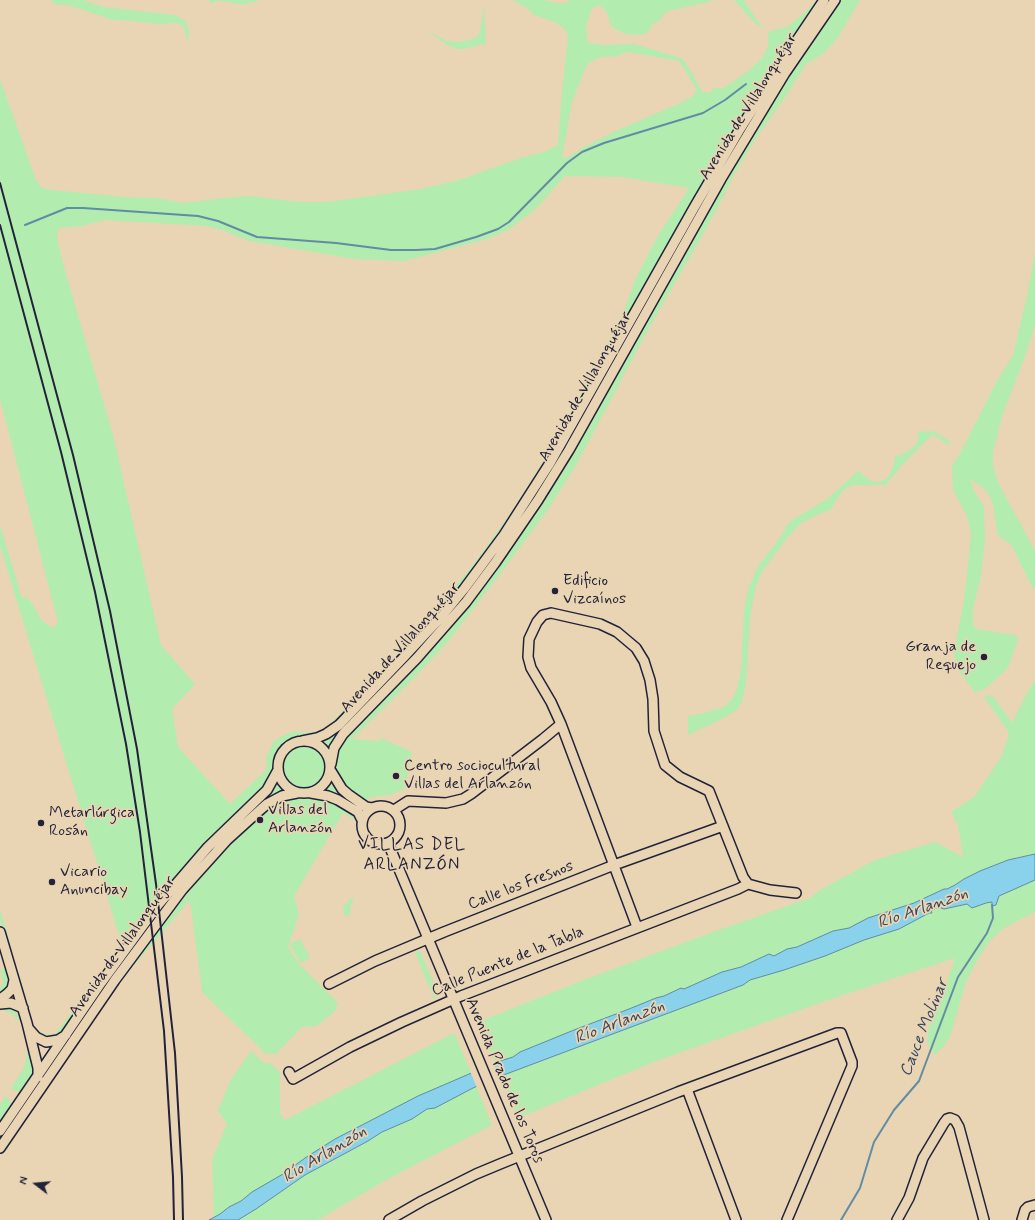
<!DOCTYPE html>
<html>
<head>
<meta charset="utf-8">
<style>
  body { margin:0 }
  #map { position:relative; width:1035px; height:1220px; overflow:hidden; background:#e9d5b3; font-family:Mynerve,sans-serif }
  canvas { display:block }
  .north { position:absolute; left:16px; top:1164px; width:40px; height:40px; -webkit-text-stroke:3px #e9d5b3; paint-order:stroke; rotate:286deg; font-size:11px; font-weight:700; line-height:16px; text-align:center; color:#22223b }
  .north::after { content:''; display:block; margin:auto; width:14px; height:18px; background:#22223b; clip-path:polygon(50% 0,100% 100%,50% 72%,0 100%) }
</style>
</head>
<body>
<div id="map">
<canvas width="1035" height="1220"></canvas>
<div class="north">N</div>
</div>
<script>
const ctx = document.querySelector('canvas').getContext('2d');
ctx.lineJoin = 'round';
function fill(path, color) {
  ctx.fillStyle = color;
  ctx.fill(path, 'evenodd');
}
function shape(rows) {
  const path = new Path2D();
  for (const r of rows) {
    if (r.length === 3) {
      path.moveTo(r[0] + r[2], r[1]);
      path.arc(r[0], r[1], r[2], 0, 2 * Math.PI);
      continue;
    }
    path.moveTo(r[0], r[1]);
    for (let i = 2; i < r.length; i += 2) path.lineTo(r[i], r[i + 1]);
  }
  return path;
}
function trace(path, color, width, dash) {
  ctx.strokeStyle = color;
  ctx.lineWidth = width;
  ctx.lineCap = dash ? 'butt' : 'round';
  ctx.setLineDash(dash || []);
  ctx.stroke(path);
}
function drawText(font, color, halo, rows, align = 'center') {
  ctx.font = font + ' Mynerve,sans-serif';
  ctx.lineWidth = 3.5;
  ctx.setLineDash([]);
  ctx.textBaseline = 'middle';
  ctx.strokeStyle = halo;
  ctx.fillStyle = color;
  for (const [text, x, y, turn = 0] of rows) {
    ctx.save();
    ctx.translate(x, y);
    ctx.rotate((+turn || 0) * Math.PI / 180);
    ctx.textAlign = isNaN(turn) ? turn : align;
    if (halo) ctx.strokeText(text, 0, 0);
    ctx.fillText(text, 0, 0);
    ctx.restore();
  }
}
const green = shape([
  [50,0,82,0,104,7,176,15,186,22,189,31,188,43,183,26,176,23,156,24,136,21,113,20,68,5,56,5],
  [210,0,261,0,242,5,229,2,218,1,209,4],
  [513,0,544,0,561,4,566,3,570,0,713,0,708,2,668,11,664,14,661,19,652,25,649,31,645,34,633,35,624,33,617,30,610,25,608,14,600,5,592,8,586,26,588,44,592,43,604,45,634,44,681,58,686,63,702,91,708,93,715,88,723,88,747,72,761,59,768,47,768,34,770,31,787,27,803,14,817,0,860,0,837,39,823,54,806,64,786,96,754,141,732,178,726,192,705,231,648,330,575,467,547,511,500,574,447,643,405,687,352,739,379,741,381,738,412,752,405,788,390,795,370,797,354,819,343,813,294,896,299,914,288,947,298,963,338,1003,335,1011,317,1026,302,1027,276,1054,266,1054,202,992,190,900,129,971,125,959,27,1102,0,1140,0,1138,25,1103,110,977,122,947,59,1037,41,1037,34,1030,48,1035,55,1034,122,945,0,546,0,525,22,598,26,597,32,603,42,621,51,627,56,626,58,622,0,399,0,79,36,180,41,187,52,190,126,197,158,198,183,203,232,197,251,196,300,202,326,202,421,189,459,180,521,158,544,152,558,145,562,91,568,38,567,32,560,25,551,21,534,15,528,9],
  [628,52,679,61,697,90,693,96,680,103,620,129,584,147,567,158,562,157,572,102,584,71,588,64,597,58,609,56,614,57],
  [565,176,622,177,689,188,656,239,636,278,623,313,577,401,543,462,510,514,474,564,392,661,331,723,319,731,306,733,293,731,282,736,274,741,266,758,267,765,265,771,230,804,178,747,172,709,195,684,161,645,113,435,66,274,58,243,57,231,60,228,82,226,104,220,206,226,222,230,249,241,354,259,404,261,487,239,508,230,535,210],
  [734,0,744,0,763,29,755,23],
  [484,6,486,43,463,49,457,49,447,45,426,30,447,41,457,42,470,40,478,36,481,26],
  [1035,253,1035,325,1024,359,1002,416,993,452,993,466,998,482,1035,551,1035,590,1031,585,1011,544,1000,537,997,532,993,504,988,493,980,485,970,479,975,493,984,506,985,541,981,576,973,608,973,625,977,629,1015,635,1018,639,1008,668,985,689,975,692,956,668,954,652,964,600,971,534,967,516,953,490,952,465,959,455,997,381,1013,355,1027,296],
  [930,431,935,432,949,440,950,444,948,445,935,436,932,435,902,465,886,485,854,485,848,487,842,492,830,510,819,514,801,523,786,539,762,572,756,586,750,618,746,683,742,702,737,710,724,718,688,735,688,716,700,714,724,707,733,698,737,688,741,671,744,609,749,587,758,566,782,535,787,525,795,518,827,499,858,471,871,481,877,482,884,480,889,476,892,469,895,459,894,457,905,453,917,444,918,432],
  [1035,680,1035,854,1008,860,970,876,980,905,992,902,992,906,996,905,999,896,1035,880,1035,912,1011,924,999,932,989,942,978,959,966,982,950,1037,943,1047,935,1055,927,1042,929,1026,941,1000,955,958,834,998,659,1060,518,1118,478,1022,581,981,713,932,810,898,820,890,875,860,935,842,963,857,958,825,951,812,975,796,1001,757,1008,737,1008,731,984,697,988,695,993,696,1012,723,1027,693],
  [351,898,354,901,351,905,350,914,346,917,344,915,343,909,345,904],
  [0,909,11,946,8,945,0,920],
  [300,939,310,958,300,963,290,944],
  [419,951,421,953,438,993,438,996,434,999,415,953],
  [0,969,4,969,7,971,9,979,5,990,0,995,0,989,3,982],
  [0,1007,13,1009,20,1019,16,1020,14,1015,0,1009],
  [24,1028,34,1068,34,1075,26,1088,19,1092,10,1089,24,1068,28,1049,23,1029],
  [455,1034,492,1125,386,1180,318,1220,214,1220,212,1159,227,1124,218,1111,230,1081,251,1051,264,1063,270,1063,280,1072,280,1114,285,1120,450,1035],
  [6,1096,11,1102,11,1106,10,1111,0,1124,0,1104]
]);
const water = shape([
  [1035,854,1035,880,999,896,996,905,992,906,992,902,986,903,972,908,967,904,944,909,938,907,931,911,932,913,929,913,899,929,864,940,825,956,784,970,750,980,743,985,501,1076,473,1088,435,1108,427,1109,412,1119,382,1132,368,1141,305,1175,256,1209,238,1220,209,1220,220,1214,229,1207,241,1201,252,1192,283,1174,305,1158,335,1139,418,1096,497,1062,513,1057,520,1052,574,1030,629,1009,656,998,664,996,681,988,684,989,722,972,741,967,769,954,774,956,787,949,797,947,833,931,849,928,868,918,914,903,944,889,947,889,955,885,964,879,980,871,1008,860,1035,854]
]);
const pier = shape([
  [493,1062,500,1078,477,1088,470,1071]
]);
const stream = shape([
  [25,225,67,208,83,208,198,216,218,221,257,237,336,243,391,250,416,250,435,249,476,237,498,229,509,222,567,163,582,152,604,143,703,113,725,100,746,84],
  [841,1220,860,1188,874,1142,894,1110,919,1081,958,977,987,933,993,918,992,905]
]);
const minor = shape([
  [561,724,637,927],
  [304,767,26],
  [302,741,317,738,326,734,339,725,404,657,442,616,464,589,504,535,550,463,695,206,740,129,787,55,824,0],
  [331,764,334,748,343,734,417,658,466,602,495,563,538,500,569,450,721,179,785,73,835,0],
  [331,771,342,789,349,795,366,807,372,808],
  [311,793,328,796,338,800,358,812,362,820],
  [381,825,19],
  [394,810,408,801,446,803,463,799,471,794,543,739,561,724,551,702,531,668,528,657,529,639,537,622,543,615,551,613,600,624,617,632,636,648,644,661,650,680,653,699,654,731,665,765,680,777,709,791,743,877,748,884,770,890,796,893],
  [388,843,546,1220],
  [0,932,27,1023,38,1068,38,1077],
  [329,984,375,961,444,932,614,865,723,826],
  [0,999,7,994,12,989,14,980],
  [0,1004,11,1003,23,1008],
  [29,1029,36,1037,46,1042,58,1040,66,1035],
  [289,1072,293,1079,350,1047,402,1022,461,996,738,889,748,884],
  [687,1089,736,1220],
  [0,1131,101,983,158,905,208,847,267,790,278,770],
  [0,1148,115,980,182,890,227,840,259,811,267,804,282,796,297,793],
  [389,1220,422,1201,476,1174,500,1164,678,1092,837,1033,841,1033,852,1062,852,1066,787,1220],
  [897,1220,909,1198,923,1158,944,1123,947,1119,950,1118,955,1120,959,1127,984,1220],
  [1022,1220,1025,1210,1028,1207,1035,1205]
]);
const rail = shape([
  [0,183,73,455,110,611,137,749,156,884,175,1053,182,1177,183,1220],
  [0,225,61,452,95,592,126,744,140,832,164,1031,173,1177,174,1220]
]);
const markers = [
  [555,591,4,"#22223b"],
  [984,657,4,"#22223b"],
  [396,776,4,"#22223b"],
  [260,820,4,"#22223b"],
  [41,823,4,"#22223b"],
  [52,882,4,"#22223b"]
];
const streetNames = [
  ["Avenida de Villalonquéjar",749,107,-58],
  ["Avenida de Villalonquéjar",586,387,-60],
  ["Avenida de Villalonquéjar",401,648,-48],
  ["Calle los Fresnos",521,886,-21],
  ["Avenida de Villalonquéjar",123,947,-54],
  ["Calle Puente de la Tabla",508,962,-22],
  ["Avenida Prado de los Toros",504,1081,67]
];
const poiNames = [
  ["Edificio",563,582],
  ["Vizcaínos",563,600],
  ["Granja de",976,648,"right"],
  ["Requejo",976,666,"right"],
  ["Centro sociocultural",404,767],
  ["Villas del Arlanzón",404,785],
  ["Villas del",268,811],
  ["Arlanzón",268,829],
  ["Metarlúrgica",49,814],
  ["Rosán",49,832],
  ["Vicario",60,873],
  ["Anuncibay",60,891]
];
const neighbourhoodNames = [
  ["VILLAS DEL",412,845],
  ["ARLANZÓN",412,865]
];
const waterNames = [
  ["Río Arlanzón",923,909,-19],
  ["Río Arlanzón",620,1023,-21],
  ["Cauce Molinar",925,1028,-68],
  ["Río Arlanzón",325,1155,-31]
];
fill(green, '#b3ecaf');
fill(water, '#8ad2eb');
trace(water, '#608ca5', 1);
fill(pier, '#e9d5b3');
trace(stream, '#608ca5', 2);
trace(minor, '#22223b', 12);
trace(minor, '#e9d5b3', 9);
trace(rail, '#22223b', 2);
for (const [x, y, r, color] of markers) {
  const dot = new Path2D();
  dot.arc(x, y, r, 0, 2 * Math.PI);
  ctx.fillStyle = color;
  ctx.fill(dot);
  trace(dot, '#e9d5b3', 1.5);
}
drawText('16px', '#22223b', '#e9d5b3', streetNames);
drawText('16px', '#22223b', '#e9d5b3', poiNames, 'left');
ctx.letterSpacing = '1px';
drawText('17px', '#22223b', '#e9d5b3', neighbourhoodNames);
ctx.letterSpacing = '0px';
drawText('italic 17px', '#37455e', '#e9d5b3', waterNames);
</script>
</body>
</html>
